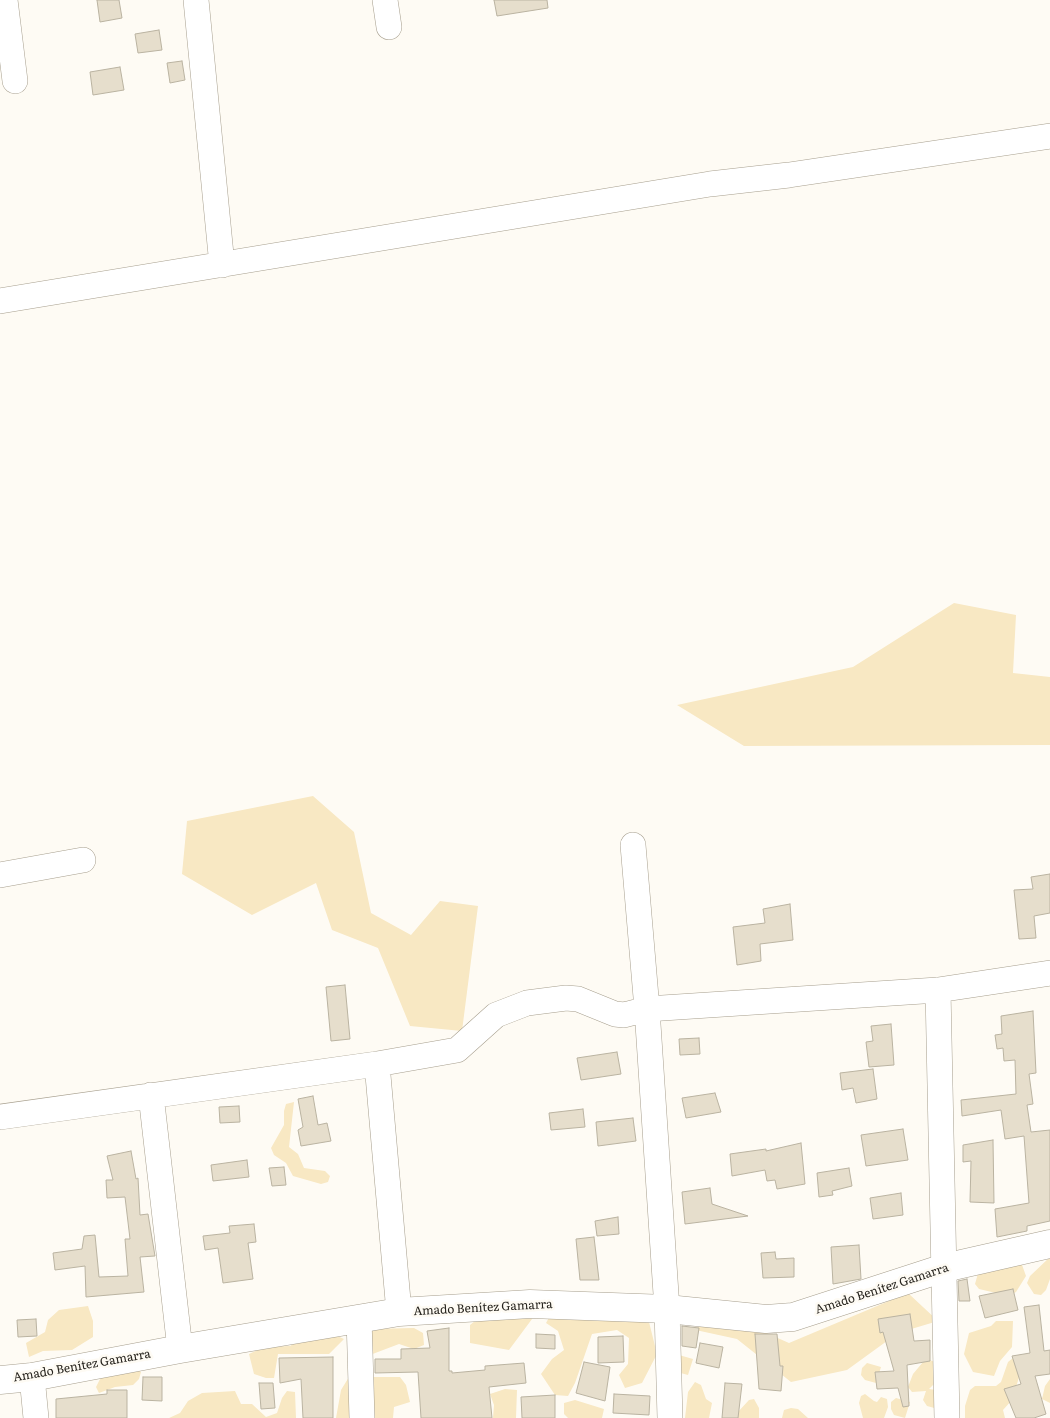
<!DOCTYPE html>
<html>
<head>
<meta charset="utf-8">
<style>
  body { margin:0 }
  canvas { display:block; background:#fefbf4 }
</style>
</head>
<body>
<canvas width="1050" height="1418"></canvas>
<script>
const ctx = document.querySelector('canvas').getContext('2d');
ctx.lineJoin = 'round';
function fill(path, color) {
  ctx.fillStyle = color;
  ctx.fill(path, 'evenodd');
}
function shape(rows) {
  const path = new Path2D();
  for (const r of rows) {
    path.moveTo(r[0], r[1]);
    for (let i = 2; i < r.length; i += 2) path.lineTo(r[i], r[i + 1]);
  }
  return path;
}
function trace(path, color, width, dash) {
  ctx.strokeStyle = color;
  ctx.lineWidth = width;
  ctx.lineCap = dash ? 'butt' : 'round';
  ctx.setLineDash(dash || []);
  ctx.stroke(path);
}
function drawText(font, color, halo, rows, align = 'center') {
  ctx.font = font + ' Literata,serif';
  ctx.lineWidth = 5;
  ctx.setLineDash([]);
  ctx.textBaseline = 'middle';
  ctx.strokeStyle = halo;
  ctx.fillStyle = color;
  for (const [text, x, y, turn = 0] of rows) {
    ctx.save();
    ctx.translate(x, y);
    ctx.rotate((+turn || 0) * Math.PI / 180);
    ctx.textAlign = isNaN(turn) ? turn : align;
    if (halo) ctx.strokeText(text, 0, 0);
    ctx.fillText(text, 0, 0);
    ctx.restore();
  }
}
const green = shape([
  [954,603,1016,615,1013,673,1050,677,1050,745,744,746,677,705,853,667],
  [313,796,354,832,371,913,411,935,440,901,478,906,462,1031,410,1026,378,948,332,930,316,883,252,915,182,874,187,821],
  [294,1102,289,1147,298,1154,304,1168,325,1171,330,1176,328,1182,321,1184,293,1176,286,1163,274,1155,271,1148,284,1125,284,1111,286,1104],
  [1050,1257,1050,1279,1046,1290,1041,1295,1034,1294,1027,1283,1030,1276],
  [1021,1262,1026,1276,1016,1292,1009,1296,979,1289,975,1284,979,1270],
  [908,1293,938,1321,898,1333,847,1370,791,1382,737,1339,691,1329,730,1317,789,1343],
  [88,1306,93,1321,93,1337,72,1350,43,1351,29,1357,26,1343,45,1332,48,1320,59,1310],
  [552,1312,648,1318,657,1354,642,1383,625,1388,619,1375,628,1364,629,1338,617,1330,592,1334,575,1383,568,1396,555,1395,541,1374,552,1359,564,1350,558,1331,546,1323],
  [535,1315,509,1350,470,1343,470,1325,481,1316],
  [996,1321,1013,1321,1012,1347,1000,1361,994,1376,973,1372,964,1354,969,1333,991,1326],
  [414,1328,423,1333,424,1345,414,1349,399,1344,370,1355,370,1377,400,1377,406,1385,410,1402,394,1407,393,1418,370,1418,365,1347,370,1329],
  [328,1332,344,1339,329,1354,278,1354,274,1378,266,1378,254,1374,249,1354,264,1347,290,1346,308,1335],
  [679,1355,693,1359,688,1375,677,1372],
  [1013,1358,1021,1371,1012,1400,1003,1410,1005,1418,965,1418,965,1406,970,1390,975,1386,996,1386,1001,1382,1008,1362],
  [929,1360,936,1362,936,1382,929,1389,936,1390,938,1409,927,1406,923,1400,926,1391,912,1392,908,1387,913,1374,923,1362],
  [867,1363,881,1367,876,1383,865,1380,861,1375,862,1368],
  [135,1368,141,1372,139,1379,133,1385,115,1387,99,1393,96,1387,102,1375],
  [349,1377,355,1418,336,1418,341,1390],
  [1050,1379,1050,1403,1042,1399,1045,1386],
  [695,1382,701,1385,706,1399,712,1403,709,1418,685,1418,688,1392],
  [505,1389,517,1390,516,1418,493,1418,494,1405,490,1394],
  [235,1391,241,1404,252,1404,266,1417,277,1413,282,1398,287,1391,295,1392,296,1418,169,1418,180,1413,188,1401,202,1393],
  [865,1394,874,1401,877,1402,881,1397,887,1399,888,1407,884,1418,863,1418,859,1403,861,1396],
  [896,1398,910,1402,905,1418,894,1415,891,1409,891,1402],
  [754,1399,759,1408,759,1418,738,1418,737,1413,749,1400],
  [575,1400,604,1409,602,1418,568,1418,564,1414,564,1403],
  [791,1408,798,1409,808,1418,782,1418,784,1410]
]);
const building = shape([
  [97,0,119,0,122,18,100,22,97,0],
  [494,0,547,0,548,8,497,16,494,0],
  [159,30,162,50,138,53,135,34,159,30],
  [182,61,185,80,170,83,167,63,182,61],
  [120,67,124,90,93,95,90,72,120,67],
  [1050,874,1050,913,1034,916,1036,938,1019,939,1014,890,1033,889,1031,877,1050,874],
  [790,904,793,940,760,944,761,961,737,965,733,927,765,923,763,909,790,904],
  [345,985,350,1039,331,1041,326,987,345,985],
  [1033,1011,1036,1073,1029,1074,1033,1104,1027,1105,1031,1132,1050,1130,1050,1221,1027,1226,1027,1231,997,1237,995,1209,1029,1203,1024,1136,1005,1139,1001,1110,962,1116,961,1100,1016,1094,1015,1060,1004,1061,1003,1048,997,1049,995,1035,1002,1034,1001,1016,1033,1011],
  [891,1024,894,1065,869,1067,866,1042,873,1041,871,1026,891,1024],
  [699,1038,700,1054,680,1055,679,1039,699,1038],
  [617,1052,621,1074,581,1080,577,1058,617,1052],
  [873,1069,877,1099,856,1103,853,1088,842,1090,840,1073,873,1069],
  [715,1093,721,1112,686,1118,682,1098,715,1093],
  [313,1096,318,1125,327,1123,331,1141,301,1146,298,1130,303,1127,298,1099,313,1096],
  [239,1106,240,1122,220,1123,219,1107,239,1106],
  [583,1109,585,1127,551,1130,549,1113,583,1109],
  [633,1118,636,1141,598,1146,596,1122,633,1118],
  [903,1129,908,1160,866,1166,861,1135,903,1129],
  [993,1140,994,1203,970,1202,971,1161,963,1162,963,1145,993,1140],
  [801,1143,805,1184,777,1189,775,1180,767,1181,765,1170,732,1176,730,1154,766,1149,766,1151,801,1143],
  [131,1151,136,1179,138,1178,140,1215,148,1214,155,1256,140,1257,144,1292,86,1297,85,1266,55,1270,53,1253,82,1249,84,1236,95,1235,99,1277,128,1276,125,1239,130,1239,125,1197,107,1198,106,1180,113,1180,107,1156,131,1151],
  [247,1160,249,1177,213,1181,211,1165,247,1160],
  [284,1167,286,1185,272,1186,269,1168,284,1167],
  [849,1168,852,1186,832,1191,833,1195,819,1197,817,1173,849,1168],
  [710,1188,712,1204,748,1216,685,1224,682,1192,710,1188],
  [901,1193,903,1215,873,1219,870,1198,901,1193],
  [618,1217,619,1234,597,1236,595,1221,618,1217],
  [254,1224,256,1242,248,1243,253,1279,223,1283,218,1248,205,1250,203,1236,230,1233,229,1226,254,1224],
  [594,1237,599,1280,580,1280,576,1239,594,1237],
  [859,1245,861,1279,833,1284,831,1247,859,1245],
  [775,1252,776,1259,794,1258,794,1277,763,1278,761,1253,775,1252],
  [967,1279,970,1301,959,1301,958,1281,967,1279],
  [1013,1289,1018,1310,985,1318,979,1296,1013,1289],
  [1039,1305,1044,1351,1050,1350,1050,1374,1035,1376,1046,1414,1034,1418,1016,1418,1004,1389,1021,1384,1012,1356,1030,1353,1024,1307,1039,1305],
  [910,1314,914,1341,930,1340,930,1361,907,1365,909,1406,903,1407,898,1388,877,1389,875,1372,894,1371,883,1332,880,1333,878,1319,910,1314],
  [36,1319,37,1336,18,1337,17,1320,36,1319],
  [682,1326,699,1328,696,1348,682,1346,682,1326],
  [449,1328,449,1371,452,1371,452,1373,485,1370,485,1366,524,1363,526,1383,489,1387,492,1418,421,1418,418,1372,375,1373,375,1359,401,1359,401,1349,430,1348,427,1331,449,1328],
  [536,1334,555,1335,555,1349,536,1348,536,1334],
  [755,1334,777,1334,780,1366,783,1366,781,1391,759,1389,755,1334],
  [623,1336,624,1362,598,1363,598,1337,623,1336],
  [700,1343,723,1347,719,1368,696,1363,700,1343],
  [333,1357,333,1418,303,1418,301,1379,280,1383,279,1358,333,1357],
  [584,1362,610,1367,605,1401,576,1393,584,1362],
  [143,1377,162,1377,162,1401,142,1400,143,1377],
  [259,1383,273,1383,275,1408,261,1409,259,1383],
  [725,1383,742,1384,738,1418,722,1418,725,1383],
  [107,1390,127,1390,127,1418,56,1418,56,1399,107,1394,107,1390],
  [614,1394,650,1396,649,1415,613,1413,614,1394],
  [555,1395,555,1418,522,1418,521,1397,555,1395]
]);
const minor = shape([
  [5,0,15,81],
  [196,0,222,265],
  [385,0,389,27],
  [0,301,710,184,789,175,1050,136],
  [633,845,647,1009,667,1309,670,1418],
  [0,875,83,860],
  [938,990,947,1418],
  [377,1064,399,1312],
  [151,1095,180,1349],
  [0,1117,377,1064,457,1050,496,1015,527,1003,566,998,578,999,615,1014,624,1015,647,1009,938,990,1050,973],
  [359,1318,362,1418],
  [32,1377,36,1418]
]);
const major = shape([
  [0,1380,32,1377,180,1349,399,1312,530,1304,667,1309,766,1319,793,1317,944,1268,1050,1244]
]);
const streetNames = [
  ["Amado Benítez Gamarra",882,1289,-18],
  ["Amado Benítez Gamarra",483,1308,-3],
  ["Amado Benítez Gamarra",82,1366,-10]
];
fill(green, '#f8e8c3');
fill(building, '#e6decc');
trace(building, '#bab3a1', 1);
trace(minor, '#a79f8e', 26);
trace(major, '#a79f8e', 29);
trace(minor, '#fff', 25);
trace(major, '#fff', 28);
drawText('12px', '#26231d', '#fefbf4', streetNames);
</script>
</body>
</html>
